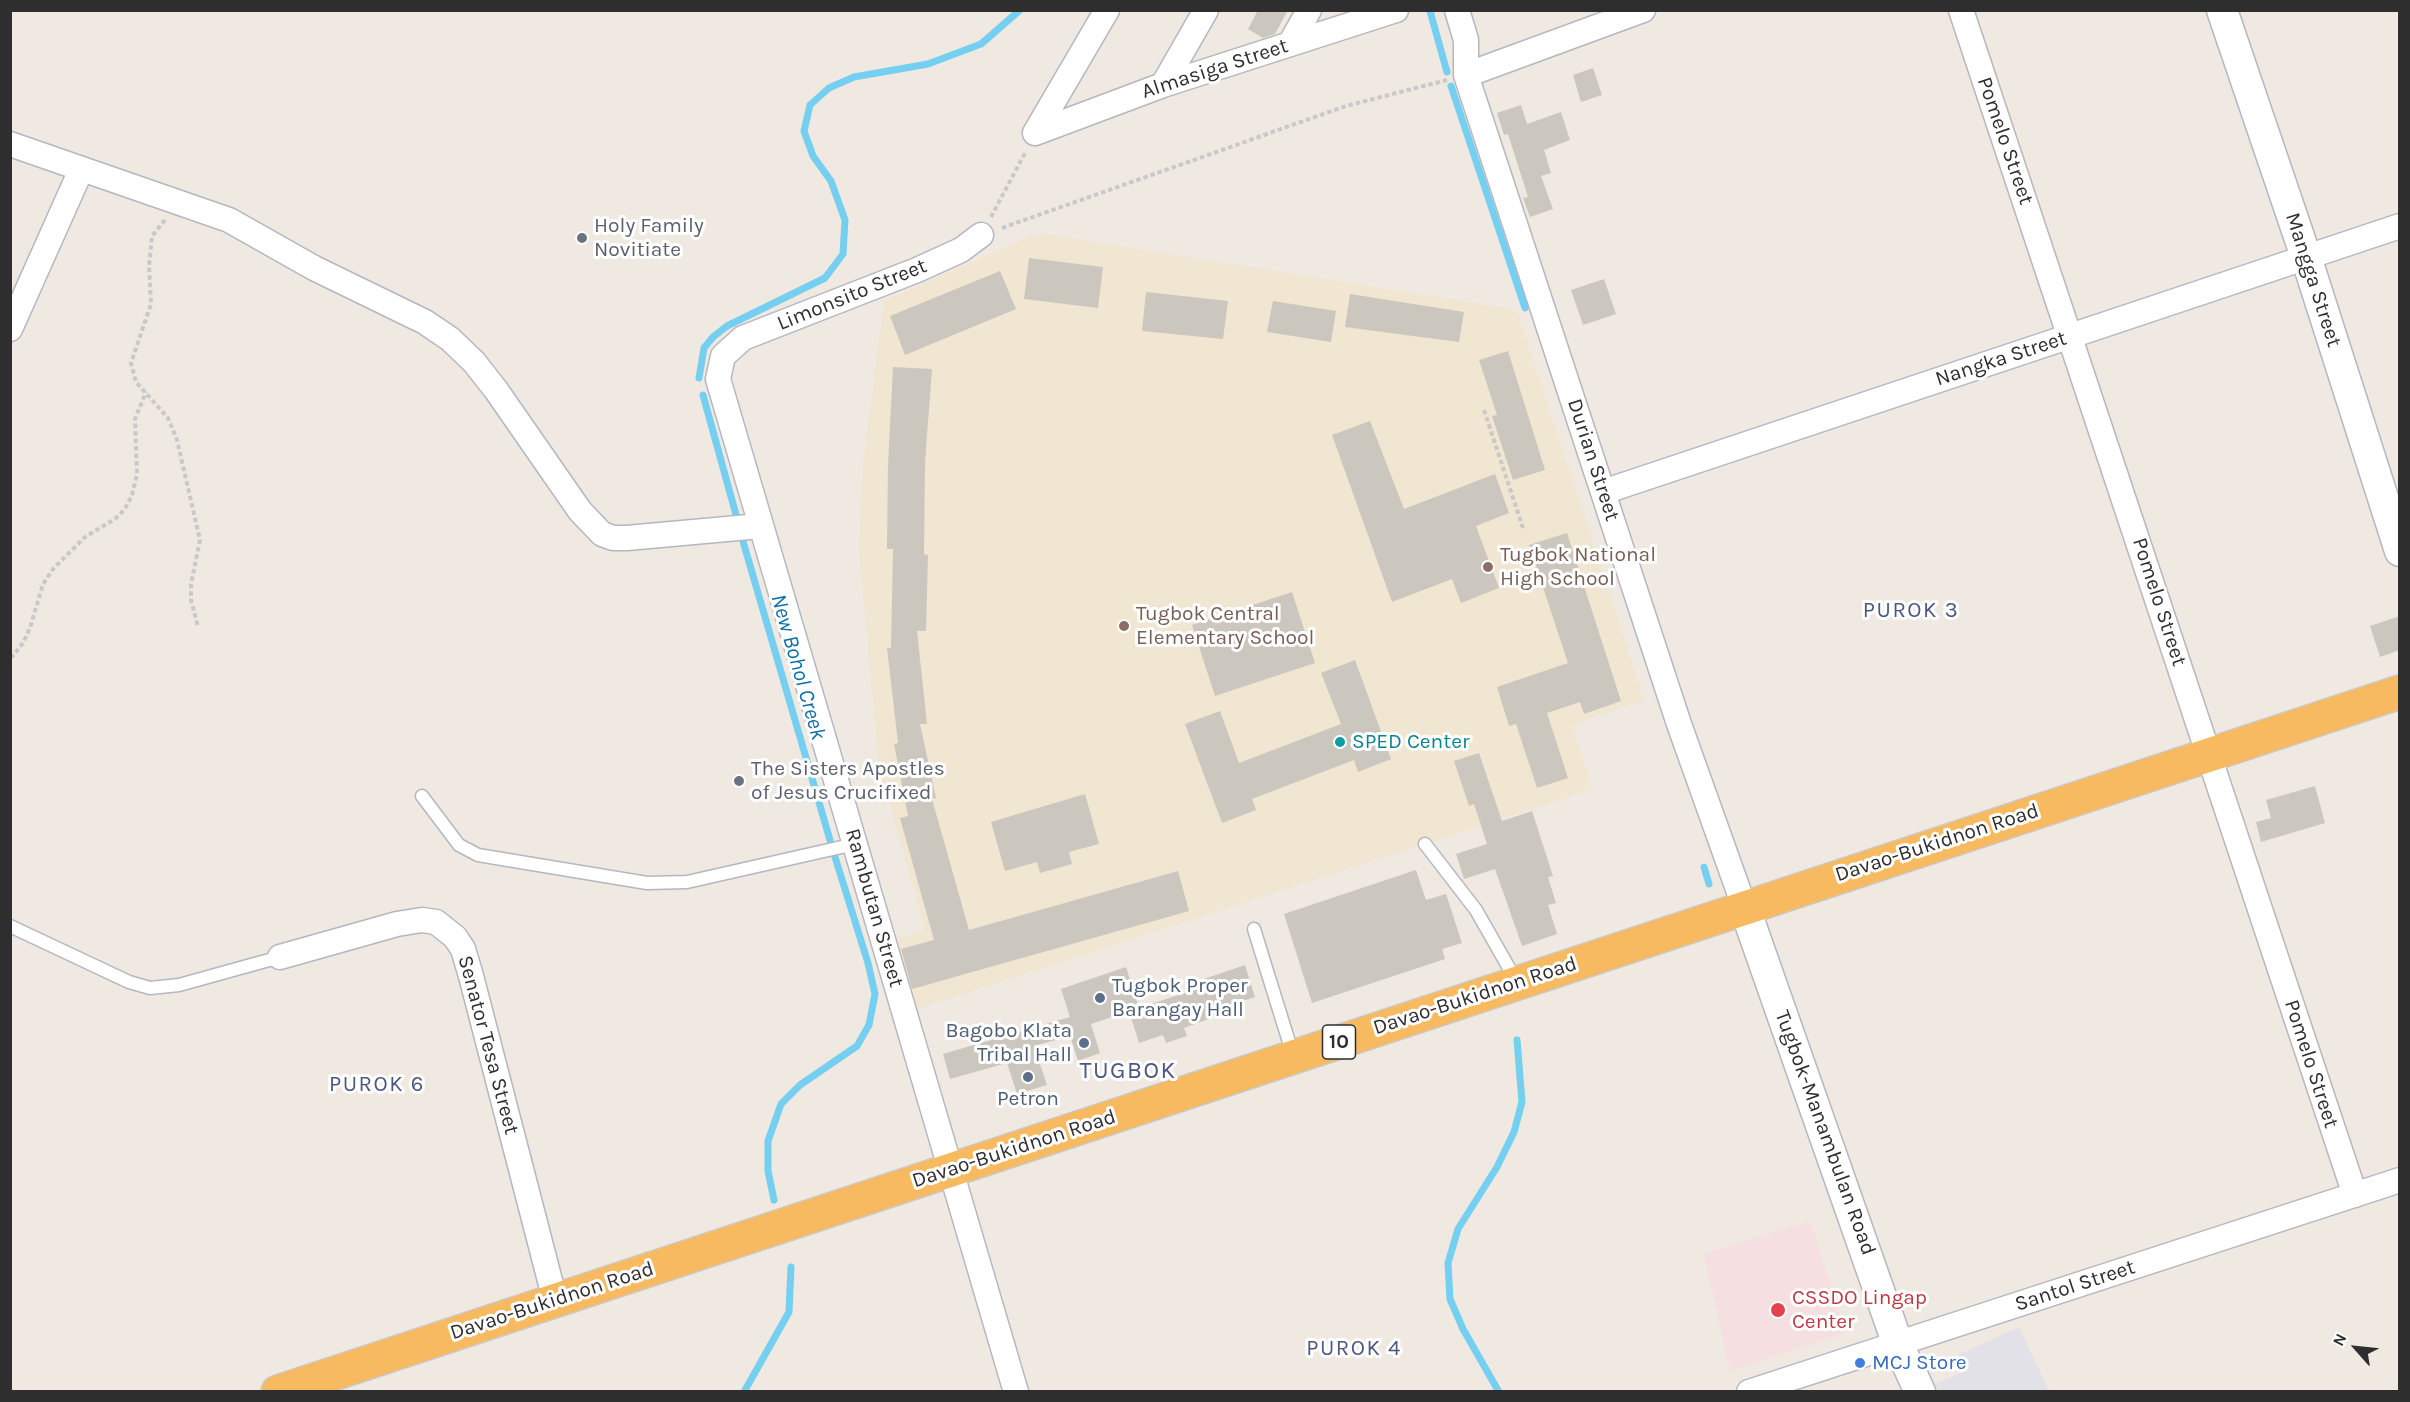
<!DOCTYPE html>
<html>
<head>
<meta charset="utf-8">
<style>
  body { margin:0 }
  #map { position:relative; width:2410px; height:1402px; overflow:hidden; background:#efe9e1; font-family:Karla,sans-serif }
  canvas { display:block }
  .frame { position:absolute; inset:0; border:12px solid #2e2e2e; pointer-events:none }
  .north { position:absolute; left:2326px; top:1318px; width:60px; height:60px; -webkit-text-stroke:4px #fff; paint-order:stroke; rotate:297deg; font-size:16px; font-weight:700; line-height:24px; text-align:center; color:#2e2e2e }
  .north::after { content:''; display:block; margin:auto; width:21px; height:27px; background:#2e2e2e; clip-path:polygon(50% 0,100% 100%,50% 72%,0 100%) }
</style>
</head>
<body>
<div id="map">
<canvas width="2410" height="1402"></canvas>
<div class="frame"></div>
<div class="north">N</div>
</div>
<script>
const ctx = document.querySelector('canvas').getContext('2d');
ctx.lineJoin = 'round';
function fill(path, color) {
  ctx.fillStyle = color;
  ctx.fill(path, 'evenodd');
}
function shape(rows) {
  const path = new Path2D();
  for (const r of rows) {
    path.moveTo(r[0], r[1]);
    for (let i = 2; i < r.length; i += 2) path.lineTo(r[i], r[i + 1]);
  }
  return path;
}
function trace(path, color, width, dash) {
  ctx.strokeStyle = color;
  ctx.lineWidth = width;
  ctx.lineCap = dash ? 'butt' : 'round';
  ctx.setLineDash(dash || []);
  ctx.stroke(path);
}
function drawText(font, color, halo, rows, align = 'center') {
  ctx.font = font + ' Karla,sans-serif';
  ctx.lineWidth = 6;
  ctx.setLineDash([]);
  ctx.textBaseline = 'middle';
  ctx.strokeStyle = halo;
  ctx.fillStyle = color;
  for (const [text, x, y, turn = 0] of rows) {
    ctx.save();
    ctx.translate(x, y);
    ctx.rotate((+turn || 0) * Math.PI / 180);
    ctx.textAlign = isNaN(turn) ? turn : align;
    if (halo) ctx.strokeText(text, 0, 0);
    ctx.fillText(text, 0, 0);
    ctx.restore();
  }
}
const industrial = shape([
  [2019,1327,2049,1391,1933,1392,1931,1386,1965,1371,1958,1355]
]);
const education = shape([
  [1038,233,1517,310,1644,700,1572,725,1593,789,911,1011,891,942,925,930,879,767,859,549,863,464,884,301]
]);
const medical = shape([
  [1810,1221,1846,1333,1730,1371,1704,1254]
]);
const stream = shape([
  [1430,11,1447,72],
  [1451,86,1525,308],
  [699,378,704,348,713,337,727,326,825,278,843,254,845,220,831,181,813,156,804,131,810,105,829,88,854,77,928,64,981,44,1020,10],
  [703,395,738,522],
  [742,538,830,840],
  [1704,867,1709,884],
  [774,1200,768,1171,768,1141,781,1104,800,1085,857,1046,869,1025,875,994,868,963,835,857],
  [744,1392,789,1312,791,1267],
  [1499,1392,1463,1329,1450,1299,1448,1263,1458,1229,1497,1167,1514,1132,1522,1102,1517,1040]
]);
const building = shape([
  [1258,10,1288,10,1275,34,1263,38,1248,29],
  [1593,68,1602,95,1581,102,1573,75],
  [1521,105,1527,124,1561,112,1570,140,1544,150,1551,173,1541,176,1553,209,1530,217,1523,198,1528,197,1508,134,1504,135,1497,113],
  [1029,258,1103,267,1098,308,1024,299],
  [1000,271,1016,309,905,355,890,316],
  [1604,279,1616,314,1583,325,1571,290],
  [1146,292,1228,301,1223,339,1142,331],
  [1350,294,1464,312,1459,342,1345,327],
  [1273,301,1336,311,1331,342,1267,332],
  [1508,351,1545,470,1513,480,1492,416,1497,415,1479,360],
  [893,367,932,369,925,462,924,554,928,555,926,631,917,631,927,724,920,724,936,798,932,799,969,930,1178,871,1189,911,912,989,901,949,934,940,900,818,908,816,894,744,898,743,887,648,891,648,893,549,887,549,888,465],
  [1370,421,1404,509,1495,474,1509,513,1476,526,1499,588,1461,603,1452,579,1392,602,1332,435],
  [1567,533,1621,701,1584,714,1580,702,1547,713,1568,778,1537,788,1516,724,1509,726,1497,687,1568,663,1529,545],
  [1292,592,1315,663,1215,696,1192,625],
  [2400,616,2400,650,2380,657,2370,626],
  [1355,660,1391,759,1358,772,1354,760,1252,799,1256,810,1222,823,1185,724,1220,711,1239,763,1341,724,1321,673],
  [1479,753,1502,821,1532,811,1553,876,1548,877,1556,903,1548,905,1557,934,1522,946,1495,869,1464,879,1456,854,1487,844,1474,804,1469,806,1454,761],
  [2315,786,2325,823,2261,842,2256,822,2271,818,2266,800],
  [1085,794,1099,844,1069,852,1072,864,1040,873,1037,862,1005,871,991,822],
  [1416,870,1426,900,1446,894,1462,943,1442,949,1445,959,1312,1003,1284,914],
  [1245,965,1255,997,1243,1001,1244,1006,1184,1028,1187,1036,1166,1043,1163,1035,1139,1043,1129,1011,1197,989,1195,982],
  [1126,967,1139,1008,1091,1024,1100,1053,1078,1061,1070,1036,1034,1046,1047,1085,1017,1094,1007,1063,950,1079,943,1054,1070,1017,1061,989]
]);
const path = shape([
  [991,217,1025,153],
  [165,220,152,236,149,266,151,304,131,363,136,382,168,418,177,440,200,540,191,584,191,600,198,627],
  [1002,228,1346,106,1447,80],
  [1484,410,1524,531],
  [10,655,13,656,23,643,30,628,43,584,53,569,85,537,115,519,125,509,132,495,137,474,135,419,146,392]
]);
const service = shape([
  [422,796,459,845,478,855,647,883,687,882,855,844],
  [1425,844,1476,910,1517,982],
  [10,926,129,982,150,988,179,985,280,957],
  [1254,929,1293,1055]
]);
const minor = shape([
  [1457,10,1466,40,1466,75,1679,724,1744,906],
  [1961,10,2355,1195],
  [1290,44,1309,10],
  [1466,75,1643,10],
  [1163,85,1206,10],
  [1035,133,1163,85,1396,10],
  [1035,133,1107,10],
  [10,144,229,220,314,268,425,322,450,339,474,362,496,390,580,511,602,534,613,538,627,538,760,526],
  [981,235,961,250,917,270,743,338,723,356,718,379,1016,1392],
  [10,329,81,170],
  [1603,492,2400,226],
  [280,957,397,924,422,920,436,922,455,937,463,949,471,976,555,1300],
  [1749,1392,2400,1180]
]);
const tertiary = shape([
  [2222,10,2306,257,2400,551],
  [1744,906,1897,1342,1920,1392]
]);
const trunk = shape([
  [278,1392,2400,692]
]);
const markers = [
  [582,238,6,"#6b7280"],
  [1488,567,6,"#8d6e63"],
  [1124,626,6,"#8d6e63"],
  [1340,742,6,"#0f9aa8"],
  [739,781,6,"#6b7280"],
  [1100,998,6,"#5c6f8a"],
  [1084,1043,6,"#5c6f8a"],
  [1028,1077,6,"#5c6f8a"],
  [1778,1310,8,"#e0444e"],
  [1860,1363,6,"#3f7fe0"]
];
const shields = [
  [1339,1042,33]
];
const shieldNames = [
  ["10",1339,1042]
];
const streetNames = [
  ["Almasiga Street",1215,69,-18],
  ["Pomelo Street",2005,141,71],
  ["Mangga Street",2313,280,72],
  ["Limonsito Street",852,295,-22],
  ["Nangka Street",2001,359,-18],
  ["Durian Street",1593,460,72],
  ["Pomelo Street",2159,602,72],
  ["Davao-Bukidnon Road",1937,843,-18],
  ["Rambutan Street",874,908,74],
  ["Davao-Bukidnon Road",1475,996,-18],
  ["Senator Tesa Street",488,1045,75],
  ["Pomelo Street",2311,1064,72],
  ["Tugbok-Manambulan Road",1825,1133,70],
  ["Davao-Bukidnon Road",1014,1149,-18],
  ["Santol Street",2075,1286,-18],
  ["Davao-Bukidnon Road",552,1301,-18]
];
const worshipNames = [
  ["Holy Family",594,226],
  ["Novitiate",594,250],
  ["The Sisters Apostles",751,769],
  ["of Jesus Crucifixed",751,793]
];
const educationNames = [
  ["Tugbok National",1500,555],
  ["High School",1500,579],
  ["Tugbok Central",1136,614],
  ["Elementary School",1136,638]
];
const cultureNames = [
  ["SPED Center",1352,742]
];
const serviceNames = [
  ["Tugbok Proper",1112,986],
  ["Barangay Hall",1112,1010],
  ["Bagobo Klata",1072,1031,"right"],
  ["Tribal Hall",1072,1055,"right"],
  ["Petron",1028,1099,"center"]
];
const healthNames = [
  ["CSSDO Lingap",1792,1298],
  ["Center",1792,1322]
];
const shopNames = [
  ["MCJ Store",1872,1363]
];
const neighbourhoodNames = [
  ["PUROK 3",1911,611],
  ["PUROK 6",377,1085],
  ["PUROK 4",1354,1349]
];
const waterNames = [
  ["New Bohol Creek",798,667,74]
];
const quarterNames = [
  ["TUGBOK",1128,1071]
];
fill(industrial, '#e3e1e8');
fill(education, '#f0e6d1');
fill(medical, '#f5dfe0');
trace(stream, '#75cff0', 7);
fill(building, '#cbc7bf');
trace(service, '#b4b7c1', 15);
trace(minor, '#b4b7c1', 27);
trace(tertiary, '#b4b7c1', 33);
trace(trunk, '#c9c9c9', 36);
trace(path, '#c9c9c9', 4, [4.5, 3]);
trace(service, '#fff', 12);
trace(minor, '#fff', 24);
trace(tertiary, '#fff', 30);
trace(trunk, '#f8ba60', 33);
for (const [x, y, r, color] of markers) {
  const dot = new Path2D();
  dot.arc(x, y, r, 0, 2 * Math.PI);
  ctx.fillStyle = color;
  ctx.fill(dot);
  trace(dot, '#fff', 2);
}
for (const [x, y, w] of shields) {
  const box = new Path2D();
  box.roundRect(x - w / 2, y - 17, w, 34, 4.5);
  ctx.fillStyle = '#fff';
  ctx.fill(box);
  trace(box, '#2e2e2e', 1.5);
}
drawText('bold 20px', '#2e2e2e', null, shieldNames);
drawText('21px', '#2e2e2e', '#fff', streetNames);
drawText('21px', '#5b616d', '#fff', worshipNames, 'left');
drawText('21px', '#785e54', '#fff', educationNames, 'left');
drawText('21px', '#0d838f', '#fff', cultureNames, 'left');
drawText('21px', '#4e5e75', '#fff', serviceNames, 'left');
drawText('21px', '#be3a42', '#fff', healthNames, 'left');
drawText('21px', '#366cbe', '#fff', shopNames, 'left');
ctx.letterSpacing = '1.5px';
drawText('22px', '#4d5680', '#fff', neighbourhoodNames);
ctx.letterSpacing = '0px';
drawText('italic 22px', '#0d6fa3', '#fff', waterNames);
ctx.letterSpacing = '1.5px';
drawText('24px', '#4d5680', '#fff', quarterNames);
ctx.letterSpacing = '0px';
</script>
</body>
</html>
